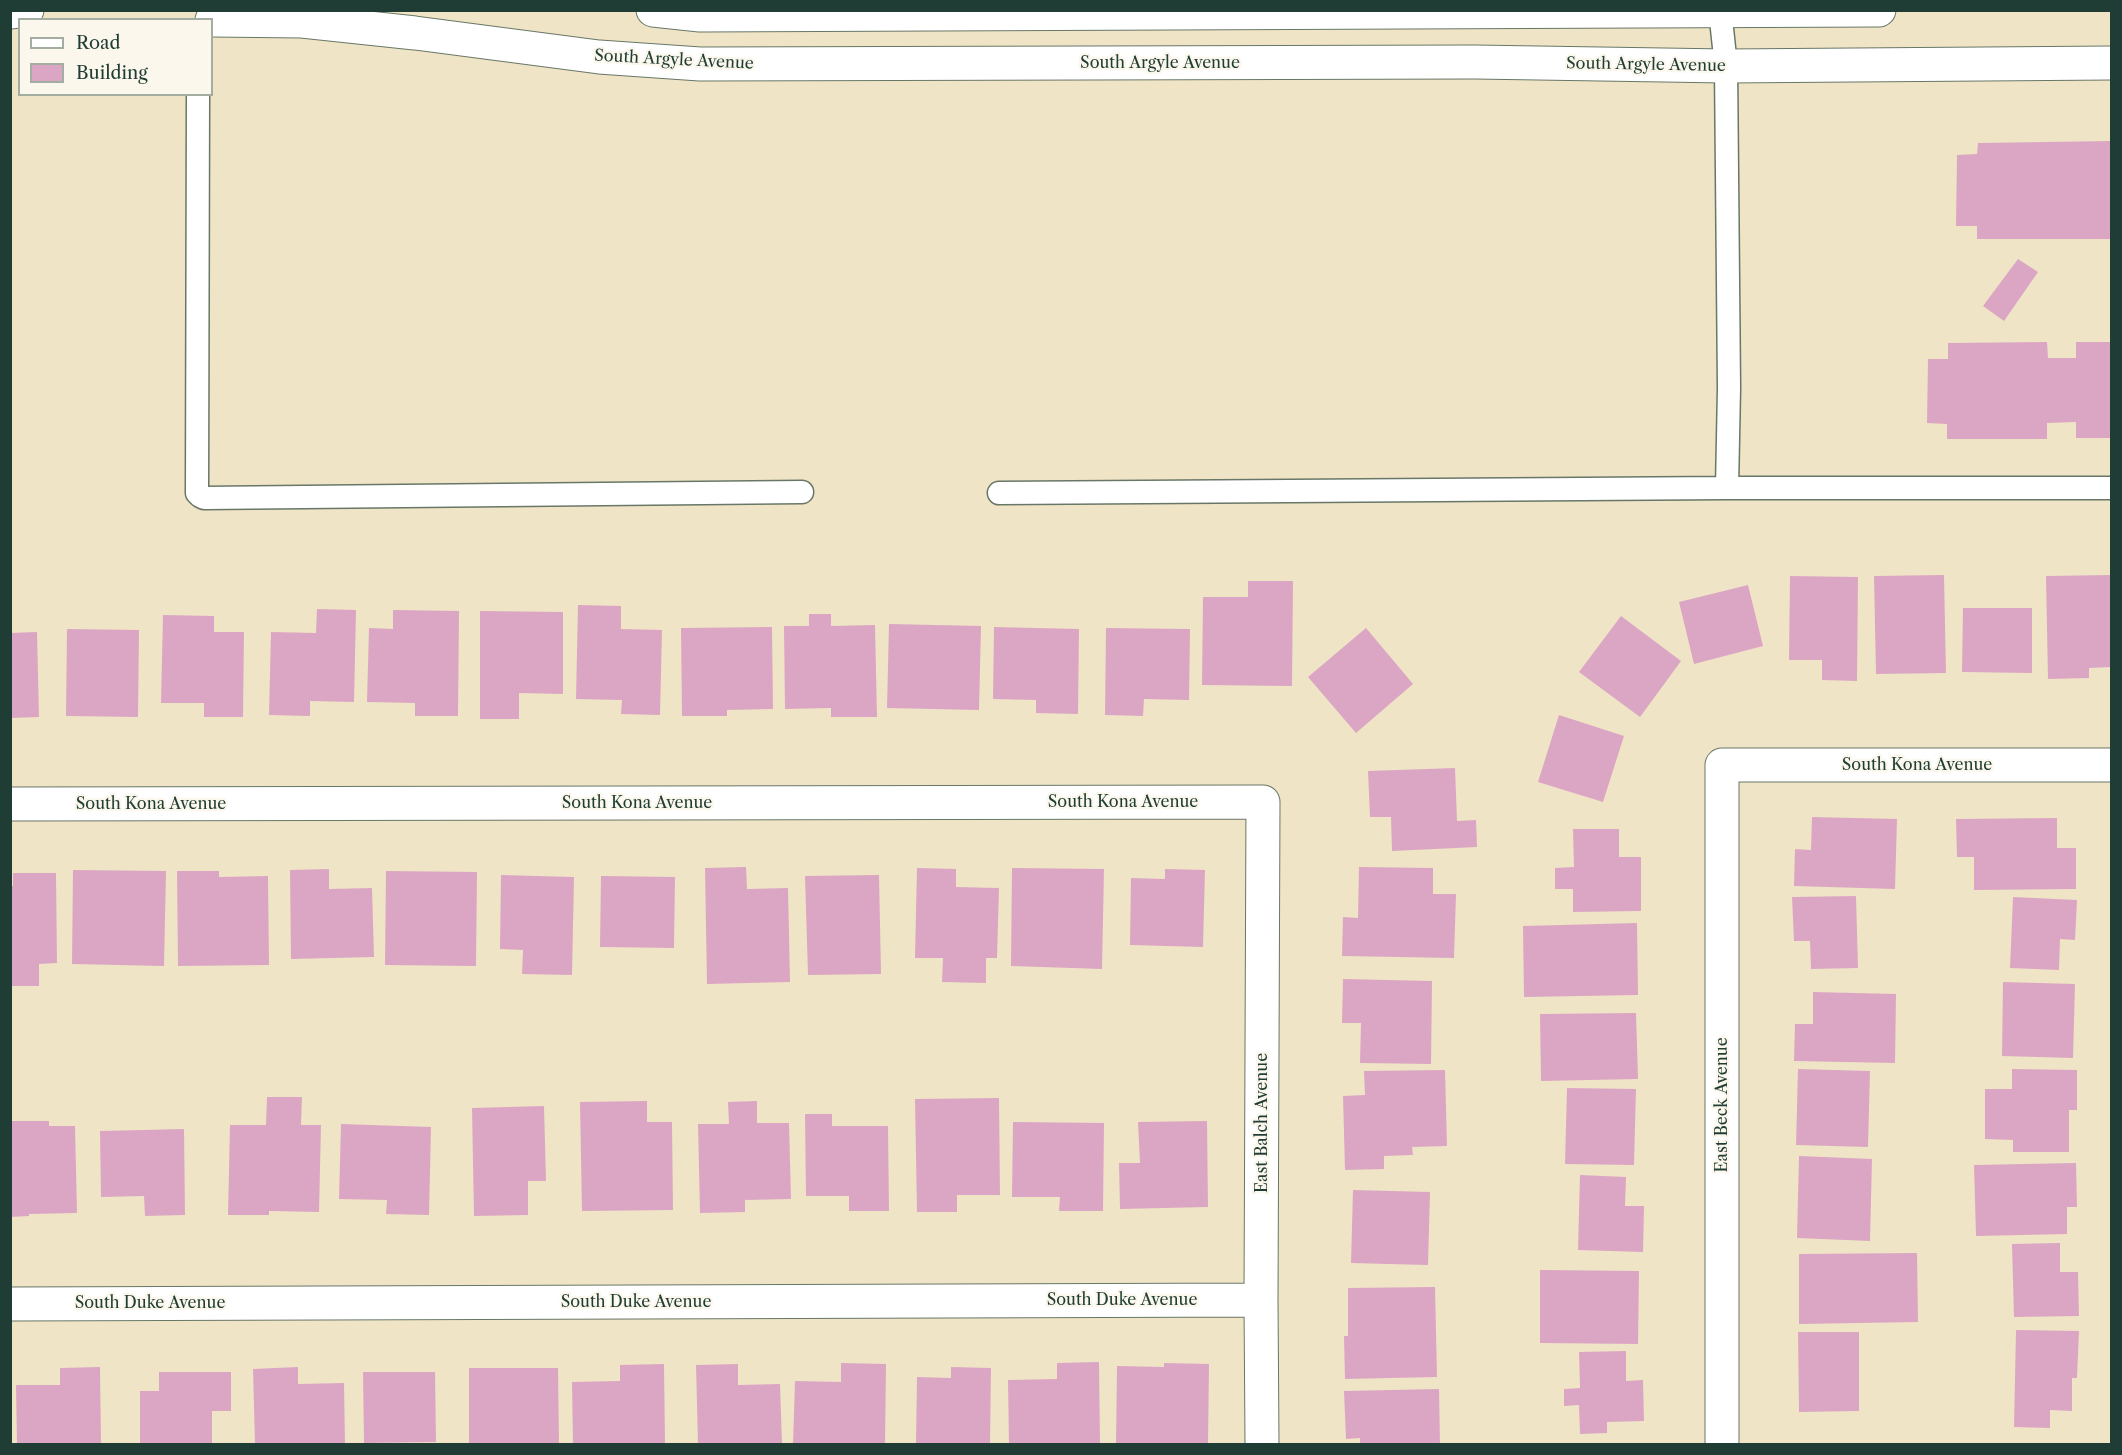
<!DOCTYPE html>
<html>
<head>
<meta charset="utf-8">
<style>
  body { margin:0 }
  #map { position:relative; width:2122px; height:1455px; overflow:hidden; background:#f0e4c6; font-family:"Libre Caslon Text",serif }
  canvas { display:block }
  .frame { position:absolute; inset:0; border:12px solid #1f3d34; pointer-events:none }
  .legend { position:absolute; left:18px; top:18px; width:195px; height:78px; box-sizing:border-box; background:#fbf7ec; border:2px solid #a3ada2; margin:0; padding:8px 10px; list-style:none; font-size:18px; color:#1f3d34 }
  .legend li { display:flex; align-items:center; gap:12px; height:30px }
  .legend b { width:30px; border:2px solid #a3ada2 }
</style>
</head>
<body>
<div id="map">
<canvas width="2122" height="1455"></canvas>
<div class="frame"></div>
<ul class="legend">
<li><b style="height:8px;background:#fff"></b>Road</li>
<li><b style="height:16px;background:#dba6c3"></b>Building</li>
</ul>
</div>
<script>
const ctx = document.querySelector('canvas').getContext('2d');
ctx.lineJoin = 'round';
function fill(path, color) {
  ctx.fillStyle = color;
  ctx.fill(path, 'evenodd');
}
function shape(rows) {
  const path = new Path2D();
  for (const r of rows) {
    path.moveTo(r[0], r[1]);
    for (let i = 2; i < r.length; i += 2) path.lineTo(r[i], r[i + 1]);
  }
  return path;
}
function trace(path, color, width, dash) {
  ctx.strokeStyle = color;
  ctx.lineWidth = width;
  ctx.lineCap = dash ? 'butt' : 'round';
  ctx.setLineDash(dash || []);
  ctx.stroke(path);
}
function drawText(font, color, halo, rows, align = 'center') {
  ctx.font = font + ' "Libre Caslon Text",serif';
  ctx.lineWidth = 4.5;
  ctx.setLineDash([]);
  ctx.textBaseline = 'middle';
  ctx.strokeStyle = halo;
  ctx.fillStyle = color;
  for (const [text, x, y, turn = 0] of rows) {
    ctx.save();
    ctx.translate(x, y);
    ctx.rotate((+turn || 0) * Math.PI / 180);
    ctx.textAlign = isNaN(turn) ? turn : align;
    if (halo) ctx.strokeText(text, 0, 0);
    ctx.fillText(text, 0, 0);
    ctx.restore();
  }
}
const building = shape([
  [2112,141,2112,239,1977,239,1977,226,1956,226,1957,155,1977,154,1978,143],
  [2018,259,2038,272,2004,321,1983,306],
  [2047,342,2048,358,2076,358,2076,342,2112,342,2112,438,2076,438,2076,422,2047,423,2047,439,1947,439,1947,424,1927,423,1928,359,1948,359,1948,343],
  [1944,575,1946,673,1876,674,1874,576],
  [2112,575,2112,667,2089,668,2089,678,2048,679,2046,576],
  [1790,576,1858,577,1857,681,1822,680,1822,660,1789,660],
  [1248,581,1293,581,1292,686,1202,685,1203,597,1248,597],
  [1748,585,1763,646,1694,664,1679,602],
  [578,605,621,606,621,629,662,630,660,715,621,714,622,700,576,699],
  [1963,608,2032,608,2032,673,1962,672],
  [317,609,356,610,354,702,310,701,310,716,269,715,271,632,316,633],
  [393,610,459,611,458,716,415,716,415,703,367,702,369,628,393,629],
  [480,611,563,612,563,694,519,693,519,719,480,719],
  [809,614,831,614,831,626,875,625,877,717,831,717,831,708,785,709,784,626,809,626],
  [163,615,214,616,214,632,244,632,243,717,204,717,204,703,161,703],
  [1621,616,1681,661,1640,717,1579,672],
  [889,624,981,626,979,710,887,708],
  [772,627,773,709,727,710,727,716,682,716,681,628],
  [994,627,1079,629,1078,714,1036,713,1036,700,993,699],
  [1106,628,1190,629,1189,700,1144,699,1143,716,1105,715],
  [1366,628,1413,684,1356,733,1308,677],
  [67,629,139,630,138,717,66,716],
  [37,632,39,717,10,718,10,633],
  [1559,715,1624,736,1603,802,1538,782],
  [1455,768,1457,821,1476,820,1477,847,1392,851,1391,817,1370,817,1368,771],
  [1812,817,1897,819,1895,889,1794,886,1795,849,1811,850],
  [2057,818,2057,848,2076,848,2076,889,1974,890,1974,857,1957,857,1956,819],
  [1573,829,1619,829,1619,857,1641,857,1641,911,1573,912,1573,889,1555,889,1555,868,1574,867],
  [746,867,747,889,788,888,790,982,707,984,705,868],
  [1359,867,1433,868,1433,894,1456,894,1454,958,1342,956,1343,917,1358,918],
  [917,868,956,869,956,887,999,888,997,958,986,958,986,983,942,982,943,958,915,958],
  [1012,868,1104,869,1102,969,1011,966],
  [329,869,329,889,372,888,374,957,291,959,290,870],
  [1165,869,1205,870,1203,947,1130,945,1131,878,1165,879],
  [73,870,166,871,164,966,72,964],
  [177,871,219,871,219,877,268,876,269,965,178,966],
  [386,871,477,872,476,966,385,965],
  [13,873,56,873,57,963,39,964,39,986,10,986,10,886,13,886],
  [501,875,574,877,572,975,522,974,523,950,500,949],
  [879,875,881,974,808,975,805,876],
  [601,876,675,877,674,948,600,947],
  [1856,896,1858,968,1811,969,1810,941,1794,941,1792,897],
  [2013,897,2077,900,2075,940,2060,939,2059,970,2010,968],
  [1637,923,1638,995,1524,997,1523,926],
  [1343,979,1432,981,1431,1064,1360,1063,1361,1023,1342,1023],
  [2003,982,2075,984,2073,1058,2002,1056],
  [1813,992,1896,994,1895,1063,1794,1061,1795,1024,1813,1024],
  [1636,1013,1638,1079,1541,1081,1540,1014],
  [1798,1069,1870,1071,1868,1147,1796,1145],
  [2012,1069,2077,1070,2077,1110,2069,1110,2069,1152,2013,1152,2013,1140,1985,1139,1985,1089,2012,1089],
  [1445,1070,1447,1146,1412,1147,1413,1155,1384,1156,1384,1169,1345,1170,1343,1096,1365,1095,1364,1071],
  [1567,1088,1636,1089,1634,1165,1565,1164],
  [267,1097,302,1097,301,1125,321,1125,319,1212,269,1211,269,1215,228,1215,230,1125,266,1125],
  [999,1098,1000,1195,957,1195,957,1212,917,1212,915,1099],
  [647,1101,647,1122,672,1122,673,1210,582,1211,580,1102],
  [757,1101,757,1123,789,1123,791,1199,745,1200,745,1212,700,1213,698,1124,729,1124,728,1102],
  [544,1106,546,1181,528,1181,528,1215,474,1216,472,1108],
  [805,1114,832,1114,832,1126,888,1126,889,1211,849,1211,849,1196,806,1196],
  [10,1121,49,1121,49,1126,75,1126,77,1213,29,1214,29,1216,10,1217],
  [1207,1121,1208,1207,1120,1209,1119,1163,1140,1163,1138,1122],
  [1013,1122,1104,1123,1103,1211,1059,1211,1060,1197,1012,1197],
  [341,1124,431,1127,429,1215,386,1214,387,1200,339,1199],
  [184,1129,185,1215,145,1216,144,1196,101,1197,100,1131],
  [1799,1156,1872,1159,1870,1241,1797,1238],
  [2076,1163,2077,1207,2067,1207,2067,1234,1976,1236,1974,1165],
  [1580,1175,1626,1177,1625,1206,1644,1206,1643,1252,1578,1250],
  [1353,1190,1430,1192,1428,1265,1351,1263],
  [2060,1243,2060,1272,2078,1272,2079,1316,2014,1317,2012,1244],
  [1917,1253,1918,1322,1799,1324,1799,1254],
  [1540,1270,1639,1271,1638,1344,1540,1343],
  [1435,1287,1437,1377,1345,1379,1344,1336,1348,1336,1348,1288],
  [2016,1330,2079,1331,2077,1378,2072,1378,2072,1411,2050,1410,2050,1428,2014,1427],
  [1798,1332,1859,1332,1859,1411,1799,1412],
  [1626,1351,1626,1381,1643,1380,1644,1421,1607,1422,1607,1433,1580,1434,1579,1405,1564,1406,1564,1389,1580,1388,1579,1352],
  [1099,1362,1100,1444,1009,1444,1008,1380,1057,1379,1057,1363],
  [841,1363,886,1364,885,1444,793,1444,795,1381,841,1382],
  [1164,1363,1209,1364,1208,1444,1116,1444,1117,1366,1164,1367],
  [664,1364,665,1444,573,1444,572,1382,620,1381,620,1365],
  [738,1364,738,1385,780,1384,782,1444,698,1444,696,1365],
  [100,1367,101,1444,17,1444,16,1385,60,1385,60,1368],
  [298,1367,298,1384,344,1383,345,1444,255,1444,253,1369],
  [951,1367,991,1368,990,1444,916,1444,917,1377,951,1378],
  [469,1368,558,1368,559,1444,469,1444],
  [159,1372,231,1372,231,1411,212,1411,212,1444,140,1444,140,1391,159,1391],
  [363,1372,435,1372,436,1442,364,1443],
  [1439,1389,1440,1444,1360,1444,1360,1438,1346,1439,1344,1391]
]);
const lane = shape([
  [1720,10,1726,66,1729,388,1727,488,2112,488],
  [198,94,197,493,200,496,204,498,802,492],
  [999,493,1727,488]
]);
const street = shape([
  [653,10,700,15,1879,10],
  [10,12,27,10],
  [212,20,302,21,415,33,599,57,700,64,1475,62,1726,66,2112,63],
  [10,804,1263,802,1261,1300,1262,1444],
  [10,1304,1261,1300],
  [1722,1444,1722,765,2112,765]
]);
const streetNames = [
  ["South Argyle Avenue",674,60,3],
  ["South Argyle Avenue",1160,63],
  ["South Argyle Avenue",1646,65,1],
  ["South Kona Avenue",1917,765],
  ["South Kona Avenue",1123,802],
  ["South Kona Avenue",637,803],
  ["South Kona Avenue",151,804],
  ["East Beck Avenue",1722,1105,-90],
  ["East Balch Avenue",1262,1123,-90],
  ["South Duke Avenue",1122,1300],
  ["South Duke Avenue",636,1302],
  ["South Duke Avenue",150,1303]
];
fill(building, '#dba6c3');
trace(lane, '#687767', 25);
trace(street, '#687767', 35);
trace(lane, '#fff', 22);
trace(street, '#fff', 33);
drawText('16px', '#1f3d34', '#fbf7ec', streetNames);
</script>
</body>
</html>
